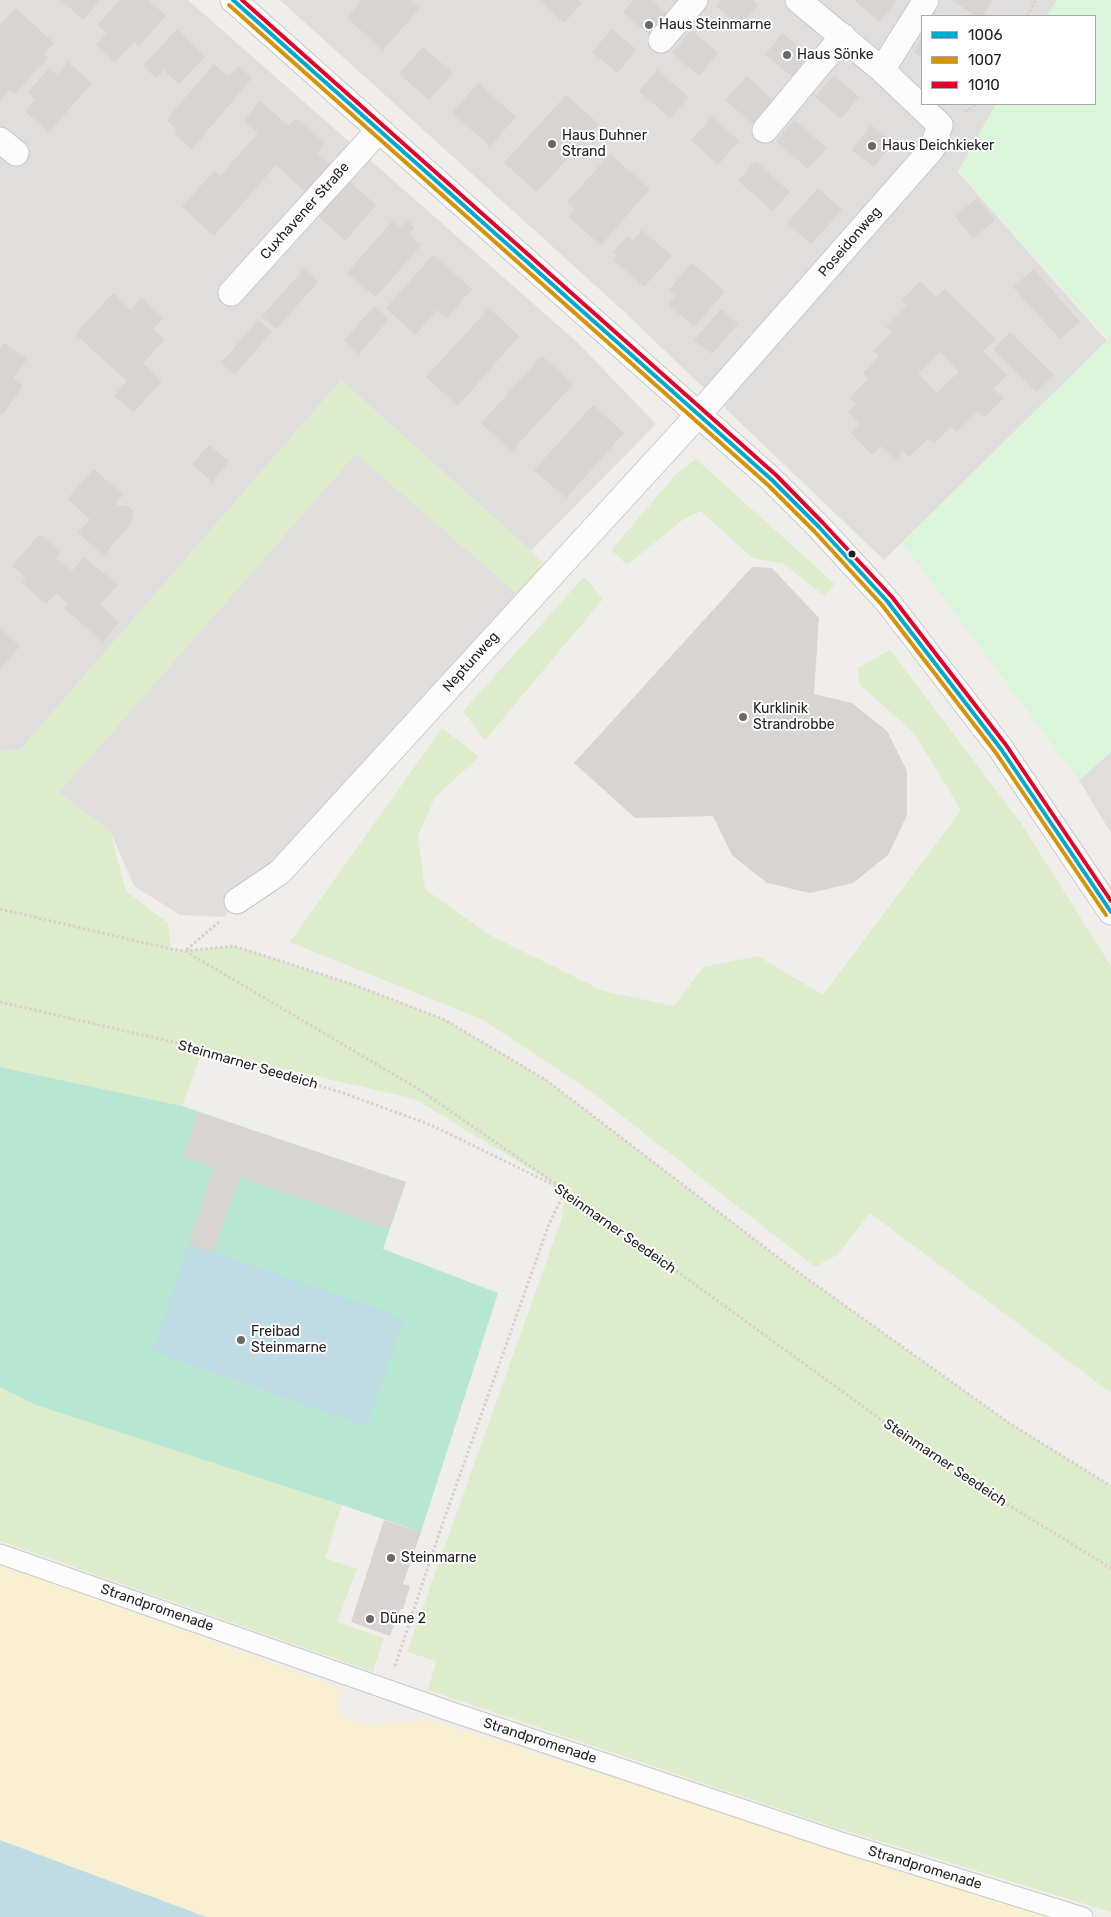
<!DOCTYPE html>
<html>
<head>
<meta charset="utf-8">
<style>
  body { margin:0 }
  #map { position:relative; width:1111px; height:1917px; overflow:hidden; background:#f0eeeb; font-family:Rubik,sans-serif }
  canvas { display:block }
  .legend { position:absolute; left:921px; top:15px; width:175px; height:90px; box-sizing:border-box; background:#fff; border:1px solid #a7a7a7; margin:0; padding:6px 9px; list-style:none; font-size:15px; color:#222 }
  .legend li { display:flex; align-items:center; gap:10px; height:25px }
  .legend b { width:25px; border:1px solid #a7a7a7 }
</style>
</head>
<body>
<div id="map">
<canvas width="1111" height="1917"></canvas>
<ul class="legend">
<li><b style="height:6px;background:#00a9ce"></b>1006</li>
<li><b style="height:6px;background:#d79205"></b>1007</li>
<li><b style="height:6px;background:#e4002b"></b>1010</li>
</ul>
</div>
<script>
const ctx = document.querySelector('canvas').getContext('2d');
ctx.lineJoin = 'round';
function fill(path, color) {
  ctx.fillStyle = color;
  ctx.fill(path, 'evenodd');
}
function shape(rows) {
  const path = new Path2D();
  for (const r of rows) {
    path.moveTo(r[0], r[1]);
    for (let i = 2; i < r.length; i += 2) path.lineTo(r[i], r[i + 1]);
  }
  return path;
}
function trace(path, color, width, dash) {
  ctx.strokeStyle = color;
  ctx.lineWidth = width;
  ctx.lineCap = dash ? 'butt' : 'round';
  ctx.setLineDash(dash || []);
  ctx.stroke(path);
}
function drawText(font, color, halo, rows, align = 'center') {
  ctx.font = font + ' Rubik,sans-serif';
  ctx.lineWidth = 4;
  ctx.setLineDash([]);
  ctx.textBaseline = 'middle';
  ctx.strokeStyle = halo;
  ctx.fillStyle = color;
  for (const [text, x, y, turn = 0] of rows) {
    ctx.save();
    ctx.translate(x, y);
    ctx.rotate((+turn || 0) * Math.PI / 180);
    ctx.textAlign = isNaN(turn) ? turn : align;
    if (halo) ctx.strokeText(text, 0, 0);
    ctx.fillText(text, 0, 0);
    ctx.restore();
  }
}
const residential = shape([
  [0,0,188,0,577,342,656,424,531,551,341,380,20,750,0,751],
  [280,0,1057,0,1047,16,922,16,922,104,996,104,958,172,1107,341,884,560,619,307],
  [1111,752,1111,833,1079,780]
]);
const grass = shape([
  [341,380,554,572,526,602,59,793,110,831,126,891,168,923,171,948,185,951,234,946,352,984,445,1020,546,1080,784,1262,1009,1423,1111,1486,1111,1912,824,1824,428,1690,436,1661,407,1652,562,1218,566,1191,415,1099,203,1050,182,1106,0,1067,0,751,20,750],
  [696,459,835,584,824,596,784,564,753,558,700,511,684,519,627,565,611,550,678,472],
  [584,577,603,599,485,740,463,711],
  [890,650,1021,823,1111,966,1111,1393,870,1213,837,1255,815,1267,589,1090,483,1020,290,942,442,728,479,757,435,797,418,836,425,889,488,934,603,991,674,1006,703,967,758,956,823,995,961,810,914,733,859,684,858,668],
  [0,1387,36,1405,342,1505,325,1558,357,1569,337,1622,384,1638,373,1672,0,1541]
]);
const sand = shape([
  [0,1563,342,1689,337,1715,367,1725,430,1720,1059,1917,206,1917,0,1840]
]);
const park = shape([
  [1057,0,1111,0,1111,752,1079,780,902,542,1108,339,958,171,996,104,1095,104,1095,16,1047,16]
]);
const pitch = shape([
  [0,1067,182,1106,406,1182,383,1249,498,1293,421,1532,342,1505,36,1405,0,1387]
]);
const parking = shape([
  [356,454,526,602,237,901,224,917,180,915,134,886,110,831,59,793]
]);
const water = shape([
  [189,1244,404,1318,367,1426,152,1351],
  [0,1840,206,1917,0,1917]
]);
const building = shape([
  [61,0,100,0,83,20],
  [120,0,148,0,166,16,139,46,134,42,115,63,96,45,107,33,97,25],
  [362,0,410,0,420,8,383,50,347,18],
  [539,0,579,0,582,3,564,23],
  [634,0,651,0,668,15,650,35,623,12],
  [721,0,752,0,758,5,740,26,716,6],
  [854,0,898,0,879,22],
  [952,0,993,0,983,16,976,16],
  [16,8,54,43,44,54,48,58,14,94,10,90,0,101,0,25],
  [177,29,205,57,179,84,164,70,156,78,143,66],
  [612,29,637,50,617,73,592,52],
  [691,30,718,53,699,76,672,53],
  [782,33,810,56,793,77,765,55],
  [922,40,922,58,914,52],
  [423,47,453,73,429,100,399,74],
  [68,62,92,83,49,132,25,111,35,99,28,92,49,68,57,75],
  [214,64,229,77,238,66,252,78,192,149,174,134,178,130,166,120],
  [657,70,689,97,670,118,639,91],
  [834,75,859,97,841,119,815,97],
  [747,76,774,101,753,124,725,100],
  [478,83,516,117,490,146,452,113],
  [566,95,599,124,537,192,504,163],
  [260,101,289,126,296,118,325,143,317,153,335,168,310,196,276,165,214,236,182,207,214,171,220,176,258,133,244,120],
  [712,117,739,141,718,165,691,140],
  [794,120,827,148,808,169,776,141],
  [871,125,893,143,874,167,851,150],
  [610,154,650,189,601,245,568,217,575,209,567,202],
  [755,161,790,192,773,211,738,181],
  [347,179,376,205,345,241,316,214],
  [818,188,842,210,811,244,787,223],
  [977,198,995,220,973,238,955,216],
  [393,220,400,227,407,220,415,228,409,234,421,245,376,297,347,273],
  [642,230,672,256,644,287,614,260,617,256,613,252,627,236,633,241],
  [433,255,472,289,447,318,437,310,415,335,386,308],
  [692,263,725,291,694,327,668,304,676,295,669,290],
  [304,269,318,282,276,329,262,316],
  [1034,269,1080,322,1060,339,1013,287],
  [920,281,936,297,945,289,996,339,983,351,1007,375,993,389,1004,398,984,418,978,411,957,432,951,427,934,444,929,438,909,457,903,451,895,460,881,446,872,455,851,433,860,424,848,412,856,404,849,398,868,379,863,373,879,356,873,351,892,332,886,327,907,306,902,300],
  [940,352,959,372,937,393,918,373],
  [113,293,131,310,141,298,163,318,153,329,165,339,143,363,162,381,134,412,114,396,127,381,75,334],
  [374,306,389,319,359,354,344,341],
  [489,308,519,336,458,406,426,377],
  [721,309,738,324,712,354,694,340],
  [258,320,272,331,235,375,221,363],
  [1010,332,1054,375,1037,392,993,349],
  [4,343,27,359,13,378,23,386,2,415,0,413,0,349],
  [542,356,573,384,512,451,481,423],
  [593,405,624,433,566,498,534,470],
  [209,445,229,461,212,482,192,464],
  [94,469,123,495,116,503,118,506,127,506,133,511,133,518,129,526,104,555,78,533,90,519,67,499],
  [40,534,61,552,56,558,72,571,84,557,118,585,100,605,119,622,103,642,64,608,68,604,56,593,46,604,22,583,26,578,12,566],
  [752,567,772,568,819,618,814,694,852,703,887,731,907,771,907,815,888,855,853,883,810,893,767,883,732,855,713,816,635,818,574,763],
  [0,629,20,646,0,669],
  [198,1112,406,1182,389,1229,240,1177,213,1252,189,1244,214,1168,183,1156],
  [384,1520,421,1532,403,1584,410,1586,403,1609,400,1609,390,1636,351,1622]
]);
const path = shape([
  [1027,16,1036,0],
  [965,112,977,104],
  [0,909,171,949,185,951,234,946,352,984,445,1020,546,1080,784,1262,1009,1423,1111,1486],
  [219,922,185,951,420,1090,556,1184],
  [0,1002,203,1049,343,1093,431,1125,566,1191,890,1426,1018,1511,1111,1568],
  [395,1666,440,1531,549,1224,565,1191]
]);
const pedestrian = shape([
  [0,1554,449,1711,841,1842,1083,1917]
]);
const minor = shape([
  [233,0,772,480,819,527,887,601,1001,749,1111,912],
  [661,40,695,0],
  [882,70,926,0],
  [765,130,843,36],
  [0,140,16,153],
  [231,293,379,130],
  [237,901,280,872,698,415,932,149,940,125,882,70,798,0]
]);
const bus1 = shape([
  [233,0,772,480,819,527,887,601,1001,749,1111,912]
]);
const bus2 = shape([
  [229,5,768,485,814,531,882,605,996,753,1106,915]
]);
const bus3 = shape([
  [242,0,776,475,823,523,892,597,1006,745,1111,901]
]);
const markers = [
  [649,25,5,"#6a6968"],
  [787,55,5,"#6a6968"],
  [552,144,5,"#6a6968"],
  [872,146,5,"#6a6968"],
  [852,554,4.5,"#222"],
  [743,717,5,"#6a6968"],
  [241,1340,5,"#6a6968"],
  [391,1558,5,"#6a6968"],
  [370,1619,5,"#6a6968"]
];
const poiNames = [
  ["Haus Steinmarne",659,25],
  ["Haus Sönke",797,55],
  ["Haus Duhner",562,136],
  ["Strand",562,152],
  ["Haus Deichkieker",882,146],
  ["Kurklinik",753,709],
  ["Strandrobbe",753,725],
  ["Freibad",251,1332],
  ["Steinmarne",251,1348],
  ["Steinmarne",401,1558],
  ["Düne 2",380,1619]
];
const streetNames = [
  ["Cuxhavener Straße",305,211,-48],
  ["Poseidonweg",850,242,-49],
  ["Neptunweg",471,662,-48],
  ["Steinmarner Seedeich",248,1065,16],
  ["Steinmarner Seedeich",615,1229,35],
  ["Steinmarner Seedeich",945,1463,34],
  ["Strandpromenade",157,1608,19],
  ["Strandpromenade",540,1741,18],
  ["Strandpromenade",925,1868,17]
];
fill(residential, '#dfdedc');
fill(grass, '#ddeccb');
fill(sand, '#f8f0d0');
fill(park, '#daf5da');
fill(pitch, '#b7e6d2');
fill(parking, '#e0dfde');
fill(water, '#bfdbe3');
fill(building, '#d7d4d2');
trace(pedestrian, '#c9c8c7', 21);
trace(minor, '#c9c8c7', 27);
trace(path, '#dccecd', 3, [2.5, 2.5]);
trace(pedestrian, '#fdfcfc', 19);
trace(minor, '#fdfcfc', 25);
trace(bus1, '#00a9ce', 4);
trace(bus2, '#d79205', 4);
trace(bus3, '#e4002b', 4);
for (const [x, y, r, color] of markers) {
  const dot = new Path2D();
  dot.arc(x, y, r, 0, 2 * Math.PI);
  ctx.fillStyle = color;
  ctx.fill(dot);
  trace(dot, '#fff', 2);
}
drawText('14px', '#222', '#fff', poiNames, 'left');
drawText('14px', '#222', '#fff', streetNames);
</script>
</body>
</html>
